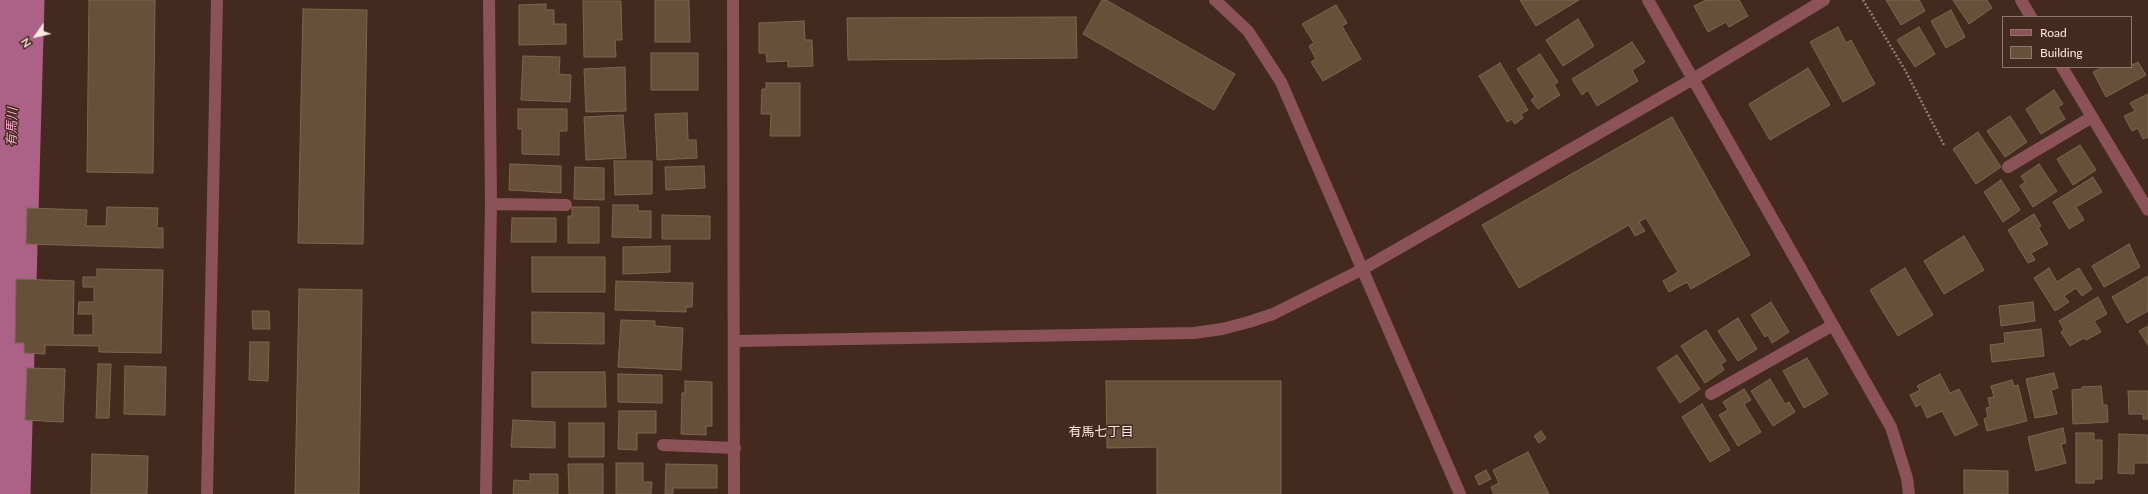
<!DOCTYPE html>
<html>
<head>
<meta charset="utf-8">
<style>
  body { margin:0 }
  #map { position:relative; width:2148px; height:494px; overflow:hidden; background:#44291f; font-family:Lato,sans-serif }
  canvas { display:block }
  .legend { position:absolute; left:2002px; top:16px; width:130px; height:52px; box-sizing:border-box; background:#44291f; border:1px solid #8e766d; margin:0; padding:5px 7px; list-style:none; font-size:12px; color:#fce9e2 }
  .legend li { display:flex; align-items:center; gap:8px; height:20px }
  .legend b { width:20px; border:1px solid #8e766d }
  .north { position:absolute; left:16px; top:16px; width:40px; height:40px; -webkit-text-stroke:3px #44291f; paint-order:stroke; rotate:236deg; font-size:11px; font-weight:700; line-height:16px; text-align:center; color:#fce9e2 }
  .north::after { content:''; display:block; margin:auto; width:14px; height:18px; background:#fce9e2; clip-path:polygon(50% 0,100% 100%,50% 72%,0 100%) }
</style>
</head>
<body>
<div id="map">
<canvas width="2148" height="494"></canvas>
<ul class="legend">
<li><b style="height:5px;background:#8b5357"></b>Road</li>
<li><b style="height:11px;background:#67503a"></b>Building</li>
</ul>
<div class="north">N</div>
</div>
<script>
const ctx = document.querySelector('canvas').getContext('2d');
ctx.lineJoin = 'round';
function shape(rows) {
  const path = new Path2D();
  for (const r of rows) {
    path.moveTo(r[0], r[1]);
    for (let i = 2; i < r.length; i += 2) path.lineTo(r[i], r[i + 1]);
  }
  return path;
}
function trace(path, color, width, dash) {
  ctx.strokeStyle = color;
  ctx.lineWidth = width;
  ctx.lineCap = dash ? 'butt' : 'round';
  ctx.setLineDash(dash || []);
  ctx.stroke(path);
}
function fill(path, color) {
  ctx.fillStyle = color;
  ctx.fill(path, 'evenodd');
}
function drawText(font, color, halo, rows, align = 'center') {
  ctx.font = font + ' Lato,"Noto Sans JP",sans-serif';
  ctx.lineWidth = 3;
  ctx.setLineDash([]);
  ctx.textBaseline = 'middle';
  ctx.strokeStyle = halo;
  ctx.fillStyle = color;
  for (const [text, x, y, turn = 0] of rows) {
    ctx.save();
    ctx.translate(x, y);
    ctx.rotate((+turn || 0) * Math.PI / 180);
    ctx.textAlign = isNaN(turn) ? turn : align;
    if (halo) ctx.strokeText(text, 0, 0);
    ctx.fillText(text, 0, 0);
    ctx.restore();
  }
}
const river = shape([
  [2,494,16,0]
]);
const building = shape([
  [89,0,155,0,153,173,87,172,89,0],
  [655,0,689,0,690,42,655,42,655,0],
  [1102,0,1106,0,1235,74,1214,110,1083,34,1102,0],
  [1520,0,1579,0,1536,26,1520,0],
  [1706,0,1739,0,1748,16,1729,27,1726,22,1708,32,1694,6,1706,0],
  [1886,0,1919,0,1925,11,1901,25,1886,0],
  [1953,0,1987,0,1992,8,1969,24,1953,0],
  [583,1,621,1,622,40,615,40,616,57,584,57,583,1],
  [546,4,546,10,554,10,554,24,566,24,566,44,519,45,519,5,546,4],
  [1336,5,1347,23,1342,26,1361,59,1323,81,1311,62,1316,59,1309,46,1314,43,1302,24,1336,5],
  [303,9,367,10,363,244,298,243,303,9],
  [1951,10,1965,37,1946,48,1931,21,1951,10],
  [1076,17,1077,58,848,60,847,18,1076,17],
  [1578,19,1594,46,1563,66,1546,40,1578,19],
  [804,21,805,40,812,40,813,66,788,67,788,61,767,62,766,53,759,53,759,23,804,21],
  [1838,27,1846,43,1851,40,1875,84,1843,102,1810,42,1838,27],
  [1919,27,1935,54,1915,67,1897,40,1919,27],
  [1632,42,1645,62,1632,70,1638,81,1597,106,1588,90,1582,95,1572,79,1632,42],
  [651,53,698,53,698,90,651,90,651,53],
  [1540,54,1558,82,1554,85,1560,95,1538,109,1531,100,1535,97,1517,69,1540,54],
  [523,56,560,57,559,74,571,75,570,102,521,100,523,56],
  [2131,62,2133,65,2138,62,2146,75,2106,97,2093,72,2103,67,2131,67,2131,62],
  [1500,63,1528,110,1521,114,1523,118,1515,124,1512,119,1507,122,1479,76,1500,63],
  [625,67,626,111,586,112,584,69,625,67],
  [1808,68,1830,105,1770,140,1749,104,1808,68],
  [766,83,800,83,800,136,770,136,771,114,761,114,762,89,766,89,766,83],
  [2054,90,2063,104,2058,107,2065,119,2041,134,2026,109,2054,90],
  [2148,94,2148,137,2143,139,2138,128,2132,131,2124,116,2135,111,2130,103,2148,94],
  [518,109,567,109,567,131,559,131,559,155,522,154,522,129,518,129,518,109],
  [687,113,688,140,696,140,697,158,657,160,655,114,687,113],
  [623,115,626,158,586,160,584,117,623,115],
  [2010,116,2027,142,2005,157,1987,131,2010,116],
  [1672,117,1750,255,1691,289,1687,282,1669,292,1663,281,1678,272,1646,218,1639,222,1645,231,1635,236,1629,225,1519,288,1482,225,1672,117],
  [1978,132,2001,167,1976,184,1953,149,1978,132],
  [2080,145,2096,170,2073,185,2057,159,2080,145],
  [614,161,652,161,652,194,615,195,614,161],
  [510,164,561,166,561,193,509,190,510,164],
  [2039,164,2057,191,2033,207,2020,186,2025,182,2021,176,2039,164],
  [704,166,705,188,666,190,665,167,704,166],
  [575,167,604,168,604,200,574,199,575,167],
  [2093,177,2102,192,2076,207,2084,220,2069,229,2053,202,2093,177],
  [2001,180,2020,210,2003,222,1984,192,2001,180],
  [613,205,638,205,638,211,651,211,651,238,612,237,613,205],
  [107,207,158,208,157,228,163,228,163,248,26,244,27,208,87,210,86,226,106,226,107,207],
  [572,207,599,207,599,243,568,243,568,216,572,216,572,207],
  [2034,214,2041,226,2038,227,2048,244,2031,253,2035,260,2028,263,2008,230,2034,214],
  [662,215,710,216,710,239,662,239,662,215],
  [512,218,556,218,556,242,511,242,512,218],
  [1964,236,1984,270,1944,294,1924,261,1964,236],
  [2129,244,2140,267,2104,287,2092,266,2129,244],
  [670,246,670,272,623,274,623,247,670,246],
  [532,257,605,257,605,292,532,292,532,257],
  [1905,268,1933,315,1898,336,1870,290,1905,268],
  [2049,268,2057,282,2079,268,2092,289,2082,296,2076,288,2064,296,2069,302,2055,311,2034,278,2049,268],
  [97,269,163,270,161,353,99,352,99,346,45,345,45,354,24,353,24,343,15,343,16,279,74,281,73,335,93,335,93,314,78,314,79,302,94,302,94,287,83,287,83,277,97,277,97,269],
  [2148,276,2148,311,2127,323,2112,297,2148,276],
  [616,281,693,283,692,307,686,307,686,312,615,310,616,281],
  [299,289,362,290,359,494,295,494,299,289],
  [2098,297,2107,314,2094,321,2101,332,2086,340,2084,338,2070,346,2061,332,2064,330,2059,321,2098,297],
  [1771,302,1789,332,1772,343,1768,335,1765,337,1751,315,1771,302],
  [2033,302,2035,321,2001,326,1999,306,2033,302],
  [252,311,269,311,270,329,253,329,252,311],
  [532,312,604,313,604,344,532,343,532,312],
  [1738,318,1757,349,1738,361,1718,331,1738,318],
  [621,320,655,321,655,326,683,328,681,370,618,367,621,320],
  [2148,326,2148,345,2139,331,2148,326],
  [2041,329,2044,356,1992,362,1990,345,2005,343,2004,333,2041,329],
  [1706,330,1726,361,1721,364,1724,370,1705,383,1681,346,1706,330],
  [250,342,269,342,268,381,249,380,250,342],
  [1677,355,1700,389,1680,403,1657,368,1677,355],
  [1807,358,1828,394,1804,408,1783,371,1807,358],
  [98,364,111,364,109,418,96,418,98,364],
  [125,366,166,367,165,415,124,414,125,366],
  [27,368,65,369,63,422,25,420,27,368],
  [532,372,605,372,606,407,532,407,532,372],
  [2054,373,2058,388,2051,390,2057,414,2035,418,2026,379,2054,373],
  [618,374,662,375,662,403,618,402,618,374],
  [1940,374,1950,393,1959,389,1978,425,1955,436,1942,411,1927,418,1921,404,1916,407,1910,395,1920,390,1917,386,1940,374],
  [1770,379,1785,404,1789,402,1795,412,1773,426,1751,391,1770,379],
  [2012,380,2014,386,2018,385,2027,421,1987,431,1984,419,1988,417,1986,408,1990,407,1988,398,1994,397,1991,386,2012,380],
  [685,381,712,382,712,426,706,426,706,435,681,434,682,393,685,393,685,381],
  [1106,381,1281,381,1281,494,1157,494,1157,447,1107,448,1106,381],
  [2101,386,2103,405,2107,405,2108,422,2073,424,2072,390,2082,389,2082,387,2101,386],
  [1744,389,1751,400,1744,404,1761,432,1738,446,1719,415,1728,410,1723,402,1744,389],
  [2128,391,2148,391,2148,419,2143,419,2143,414,2129,414,2128,391],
  [1702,404,1730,450,1710,462,1682,417,1702,404],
  [619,411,656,411,656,433,637,433,637,450,618,449,619,411],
  [513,420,555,422,555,448,511,447,513,420],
  [569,423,604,423,604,457,569,457,569,423],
  [2063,428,2066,443,2061,444,2066,463,2036,471,2028,437,2063,428],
  [1541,431,1546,438,1539,443,1534,436,1541,431],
  [2076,433,2094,433,2094,440,2102,440,2102,479,2094,479,2094,483,2076,483,2076,433],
  [2119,434,2148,435,2148,463,2134,463,2134,474,2118,473,2119,434],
  [1528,452,1549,494,1494,494,1491,487,1499,483,1493,470,1528,452],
  [92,454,148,456,147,494,91,494,92,454],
  [616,463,643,463,643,482,652,482,651,494,616,494,616,463],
  [568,464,603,464,603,494,569,494,568,464],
  [666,464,717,465,717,488,673,488,673,494,665,494,666,464],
  [1486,470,1491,479,1479,485,1475,476,1486,470],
  [1964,470,2008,471,2008,494,1964,494,1964,470],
  [530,474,558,474,558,494,513,494,514,480,530,481,530,474]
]);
const path = shape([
  [1863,0,1905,70,1944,145]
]);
const minor = shape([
  [733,0,734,494],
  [1215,0,1248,31,1281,82,1460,494],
  [1648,0,1891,427,1907,478,1909,494],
  [2021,0,2031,17],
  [2062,67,2148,210],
  [2008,167,2092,117],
  [491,204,566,205],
  [735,341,1194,333,1222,329,1249,322,1273,314,1361,270,1693,79,1824,0],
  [1711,394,1833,325],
  [663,445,735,448],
  [207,494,217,0],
  [486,494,491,204,489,0]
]);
const waterNames = [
  ["有馬川",12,127,-88]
];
const neighbourhoodNames = [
  ["有馬七丁目",1101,432]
];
trace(river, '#ac6286', 57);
fill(building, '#67503a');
trace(building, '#7d664f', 1);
trace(path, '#927b72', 2.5, [2, 2]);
trace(minor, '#8b5357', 12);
drawText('italic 13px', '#ffacd3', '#44291f', waterNames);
drawText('13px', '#fce9e2', '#44291f', neighbourhoodNames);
</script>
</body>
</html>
